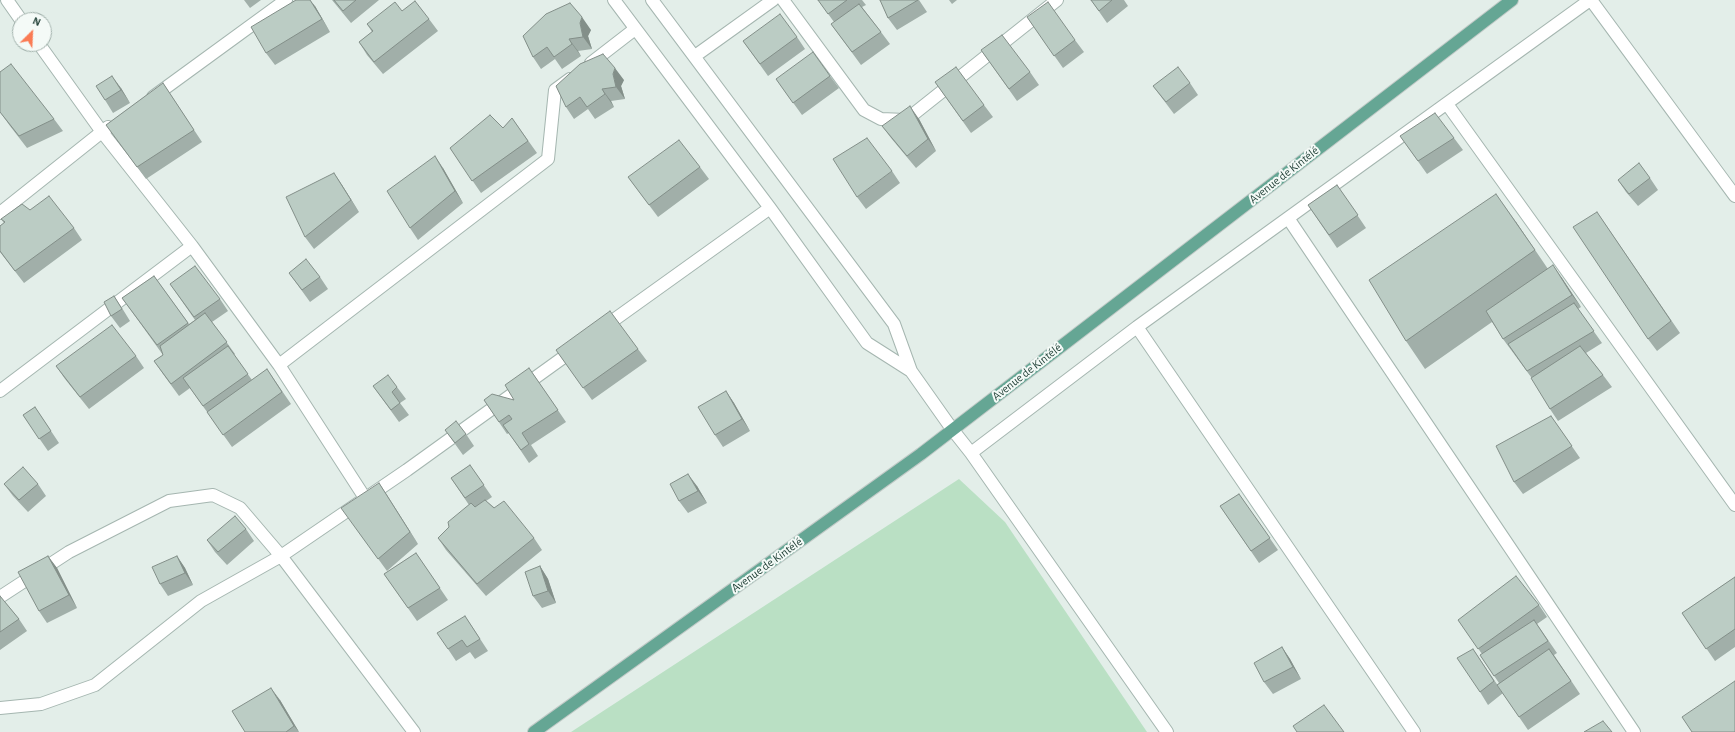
<!DOCTYPE html>
<html>
<head>
<meta charset="utf-8">
<style>
  body { margin:0 }
  #map { position:relative; width:1735px; height:732px; overflow:hidden; background:#e3eee9; font-family:"Alegreya Sans",sans-serif }
  canvas { display:block }
  .north { position:absolute; left:12px; top:12px; width:40px; height:40px; box-sizing:border-box; background:#f4faf7; border:1px solid #a0b0aa; border-radius:50%; rotate:24deg; font-size:11px; font-weight:700; line-height:16px; text-align:center; color:#214037 }
  .north::after { content:''; display:block; margin:auto; width:14px; height:18px; background:#fa7b54; clip-path:polygon(50% 0,100% 100%,50% 72%,0 100%) }
</style>
</head>
<body>
<div id="map">
<canvas width="1735" height="732"></canvas>
<div class="north">N</div>
</div>
<script>
const ctx = document.querySelector('canvas').getContext('2d');
ctx.lineJoin = 'round';
function fill(path, color) {
  ctx.fillStyle = color;
  ctx.fill(path, 'evenodd');
}
function shape(rows) {
  const path = new Path2D();
  for (const r of rows) {
    path.moveTo(r[0], r[1]);
    for (let i = 2; i < r.length; i += 2) path.lineTo(r[i], r[i + 1]);
  }
  return path;
}
function trace(path, color, width, dash) {
  ctx.strokeStyle = color;
  ctx.lineWidth = width;
  ctx.lineCap = dash ? 'butt' : 'round';
  ctx.setLineDash(dash || []);
  ctx.stroke(path);
}
function drawText(font, color, halo, rows, align = 'center') {
  ctx.font = font + ' "Alegreya Sans",sans-serif';
  ctx.lineWidth = 4;
  ctx.setLineDash([]);
  ctx.textBaseline = 'middle';
  ctx.strokeStyle = halo;
  ctx.fillStyle = color;
  for (const [text, x, y, turn = 0] of rows) {
    ctx.save();
    ctx.translate(x, y);
    ctx.rotate((+turn || 0) * Math.PI / 180);
    ctx.textAlign = isNaN(turn) ? turn : align;
    if (halo) ctx.strokeText(text, 0, 0);
    ctx.fillText(text, 0, 0);
    ctx.restore();
  }
}
const green = shape([
  [959,479,1005,522,1147,732,571,732]
]);
const street = shape([
  [7,0,21,20],
  [614,0,770,208,867,343,911,371],
  [652,0,894,324,911,371,952,429,971,453,1167,732],
  [783,0,864,110,881,119,906,120,1057,0],
  [1591,0,1735,196],
  [39,44,102,132,192,246,279,365,365,498],
  [695,56,773,0],
  [591,63,635,29],
  [153,97,286,0],
  [1447,104,1735,505],
  [0,213,108,127],
  [1288,218,1634,732],
  [604,327,770,208],
  [1137,327,1414,732],
  [279,365,548,159,555,90,570,79],
  [0,391,192,246],
  [971,453,1137,327,1590,0],
  [0,597,69,552,169,501,213,495,240,508,281,556,414,732],
  [0,708,41,704,95,685,201,601,281,556,407,470,575,349]
]);
const primary = shape([
  [534,732,921,454,1512,0]
]);
const wall = shape([
  [244,0,261,0,250,8],
  [332,0,379,0,351,23],
  [818,0,862,0,866,5,862,7,881,32,890,44,861,65,831,24,834,22],
  [880,0,919,0,927,12,897,30,888,18],
  [949,0,957,0,952,4],
  [1091,0,1124,0,1128,6,1107,23],
  [315,6,330,32,275,65,266,53],
  [402,11,429,19,438,31,383,74,367,55,359,42,372,32,367,24],
  [1027,17,1075,40,1084,52,1063,68],
  [591,30,588,36,592,49,578,51,581,56,562,69,555,59,541,69,533,57,523,36],
  [797,37,805,49,768,76,743,41],
  [981,50,1030,72,1039,85,1017,101],
  [830,76,839,88,802,115,776,79],
  [624,80,621,86,625,99,611,101,614,107,595,119,588,109,574,119,566,107,556,86],
  [935,82,984,105,993,117,971,133],
  [163,83,202,142,146,179,106,125],
  [1190,83,1198,95,1174,114,1153,86],
  [121,88,130,103,113,113,105,100],
  [0,112,54,119,63,131,27,148,10,126],
  [512,118,537,153,481,193,450,148,503,128],
  [919,119,936,151,916,168,891,138,882,126],
  [1400,136,1454,138,1463,150,1427,174],
  [700,167,709,179,658,217,628,177],
  [443,168,463,203,418,240,410,228],
  [892,171,900,183,866,209,857,197],
  [334,173,342,185,359,212,314,249,305,237],
  [1650,178,1658,190,1638,206,1626,192,1618,180],
  [1337,185,1366,228,1337,248,1308,205],
  [30,210,74,228,82,240,24,283,0,252,0,226,4,223,1,219],
  [1597,212,1680,333,1657,351,1648,339],
  [1516,222,1548,269,1562,278,1581,307,1578,309,1602,343,1586,353,1603,375,1612,387,1558,421,1550,409,1531,377,1503,339,1492,322,1425,369,1406,341],
  [289,273,320,277,328,289,310,302],
  [154,276,189,324,195,320,170,284,220,299,228,311,212,322,235,354,234,355,252,380,267,369,291,404,232,447,190,388,179,396,163,374,154,361,163,355,122,298],
  [114,296,122,308,130,321,120,328,111,316],
  [638,349,647,361,592,400,556,350],
  [136,356,144,368,89,409,65,379,56,366],
  [529,368,566,422,531,445,538,456,529,463,509,433,507,434,484,400,514,400],
  [373,386,397,387,406,399,400,403,409,415,399,422],
  [726,391,734,403,750,431,723,447,715,435],
  [35,407,59,443,48,451,23,415],
  [1551,416,1580,458,1523,494,1514,482],
  [445,430,466,434,474,446,463,455],
  [470,465,492,497,486,501,534,538,542,550,486,596,446,550,438,538,449,527,469,505,451,478],
  [379,483,418,544,387,571,350,520],
  [4,484,38,484,46,496,28,512,13,496],
  [697,486,707,503,688,513,679,501],
  [1239,494,1278,550,1259,563,1220,506],
  [246,529,254,541,227,565,215,552,207,540],
  [416,553,448,600,417,621,384,574],
  [48,556,57,568,77,608,47,623,39,611],
  [177,556,185,568,193,585,168,596,160,584],
  [540,566,548,579,556,603,542,608,533,596],
  [1735,577,1735,647,1715,661,1682,613],
  [0,596,19,619,27,631,0,650],
  [1539,605,1547,617,1537,624,1557,653,1554,655,1580,694,1528,730,1497,685,1499,683,1480,655,1482,654,1458,620],
  [465,616,473,628,488,651,475,659,470,652,456,661,448,649],
  [1282,647,1290,659,1301,679,1273,694,1264,682],
  [1473,649,1503,693,1488,705,1480,692],
  [280,700,299,732,245,732]
]);
const shadedWall = shape([
  [310,0,315,6,330,32,322,19],
  [582,17,591,30,588,36,592,49,583,37,580,23],
  [569,39,578,51,581,56,572,44],
  [615,68,624,80,621,86,625,99,616,87,613,74],
  [112,76,121,88,130,103,121,90],
  [602,89,611,101,614,107,605,94],
  [910,106,919,119,936,151,928,139],
  [435,156,443,168,463,203,455,191],
  [334,173,342,185,359,212,351,200],
  [1496,194,1516,222,1554,278,1535,250],
  [1553,265,1562,278,1581,307,1572,295],
  [726,391,734,403,750,431,742,419],
  [688,474,697,486,707,503,698,491],
  [379,483,387,495,418,544,410,532],
  [48,556,57,568,77,608,69,595],
  [177,556,185,568,193,585,185,573],
  [540,566,548,579,556,603,548,591],
  [1282,647,1290,659,1301,679,1293,667],
  [271,688,280,700,299,732,294,726]
]);
const building = shape([
  [296,0,310,0,322,19,266,53,251,27,296,0],
  [334,0,356,0,343,11,334,0],
  [818,0,847,0,828,14,818,0],
  [880,0,918,0,888,18,880,0],
  [1091,0,1112,0,1099,11,1091,0],
  [415,1,429,19,374,62,359,42,373,31,367,24,395,2,402,11,415,1],
  [1048,2,1075,40,1054,56,1027,17,1048,2],
  [570,3,582,17,580,23,583,37,569,39,572,44,554,57,547,47,533,57,523,36,546,14,570,3],
  [859,4,881,32,852,52,831,24,859,4],
  [780,14,797,37,760,64,743,41,780,14],
  [1002,35,1030,72,1009,89,981,50,1002,35],
  [813,52,830,76,793,103,776,79,813,52],
  [603,54,615,68,613,74,616,87,602,89,605,94,587,107,580,97,566,107,556,86,580,64,603,54],
  [11,64,54,119,19,136,0,112,0,72,11,64],
  [956,67,984,105,963,121,935,82,956,67],
  [1178,67,1190,83,1166,102,1153,86,1178,67],
  [112,76,121,90,105,100,96,86,112,76],
  [163,83,194,130,137,167,106,125,163,83],
  [910,106,928,139,907,156,882,126,910,106],
  [1435,113,1454,138,1418,161,1400,136,1435,113],
  [490,115,503,128,512,118,528,141,472,181,450,148,490,115],
  [867,138,892,171,857,197,833,159,867,138],
  [679,140,700,167,649,205,628,177,679,140],
  [435,156,455,191,410,228,387,191,435,156],
  [1639,163,1650,178,1629,194,1618,180,1639,163],
  [334,173,351,200,305,237,286,197,334,173],
  [1337,185,1358,215,1329,235,1308,205,1337,185],
  [1496,194,1535,250,1406,341,1369,280,1496,194],
  [49,196,74,228,15,271,0,251,0,226,5,222,1,219,22,204,30,210,49,196],
  [1597,212,1671,321,1648,339,1573,227,1597,212],
  [306,259,320,277,302,290,289,273,306,259],
  [1553,265,1572,295,1503,339,1486,311,1553,265],
  [195,266,220,299,194,317,170,284,195,266],
  [154,276,188,323,157,345,122,298,154,276],
  [114,296,122,309,111,316,104,302,114,296],
  [1574,303,1594,331,1527,371,1508,344,1574,303],
  [610,311,638,349,583,388,556,350,610,311],
  [205,313,227,342,171,384,154,361,163,355,160,346,205,313],
  [112,325,136,356,80,397,56,366,112,325],
  [228,346,248,374,203,406,183,378,228,346],
  [1580,346,1603,375,1550,409,1531,378,1580,346],
  [529,368,558,410,522,433,529,444,521,450,503,425,512,419,509,415,499,422,484,400,492,394,514,400,505,385,529,368],
  [267,369,282,392,223,435,207,412,267,369],
  [388,375,397,387,392,392,400,403,391,410,373,386,388,375],
  [726,391,742,419,715,435,698,407,726,391],
  [35,407,51,431,39,439,23,415,35,407],
  [1551,416,1572,446,1514,482,1496,446,1551,416],
  [456,421,466,434,455,443,445,430,456,421],
  [470,465,484,485,465,498,451,478,470,465],
  [23,467,38,484,19,500,4,484,23,467],
  [688,474,698,491,679,501,670,484,688,474],
  [379,483,410,532,378,559,341,508,379,483],
  [1239,494,1270,538,1251,551,1220,506,1239,494],
  [485,500,494,508,504,501,534,538,477,584,438,538,449,527,448,522,471,503,475,507,485,500],
  [235,516,246,529,218,552,207,540,235,516],
  [416,553,440,588,408,608,384,574,416,553],
  [48,556,69,595,39,611,18,572,48,556],
  [177,556,185,573,160,584,152,567,177,556],
  [540,566,548,591,533,596,525,572,540,566],
  [1516,576,1539,605,1478,649,1458,620,1516,576],
  [1735,577,1735,629,1706,649,1682,613,1735,577],
  [0,596,19,619,0,632,0,596],
  [465,616,480,639,467,647,462,640,448,649,437,633,465,616],
  [1534,620,1548,641,1494,676,1480,655,1534,620],
  [1282,647,1293,667,1264,682,1254,663,1282,647],
  [1473,649,1494,681,1480,692,1457,658,1473,649],
  [1549,649,1571,681,1519,717,1497,685,1549,649],
  [1735,681,1735,732,1692,732,1682,717,1735,681],
  [271,688,294,726,286,732,245,732,232,711,271,688],
  [1324,705,1344,732,1297,732,1293,726,1324,705],
  [1603,721,1612,732,1584,732,1603,721]
]);
const streetNames = [
  ["Avenue de Kintélé",1284,175,-38],
  ["Avenue de Kintélé",1027,372,-38],
  ["Avenue de Kintélé",767,565,-36]
];
fill(green, '#bae0c4');
trace(street, '#a5b6b0', 14);
trace(primary, '#c1cac7', 14);
trace(street, '#fff', 12);
trace(primary, '#65a694', 12);
fill(wall, '#a1afa9');
fill(shadedWall, '#838f89');
fill(building, '#bbccc4');
trace(building, '#838f89', 1);
drawText('12px', '#214037', '#f4faf7', streetNames);
</script>
</body>
</html>
